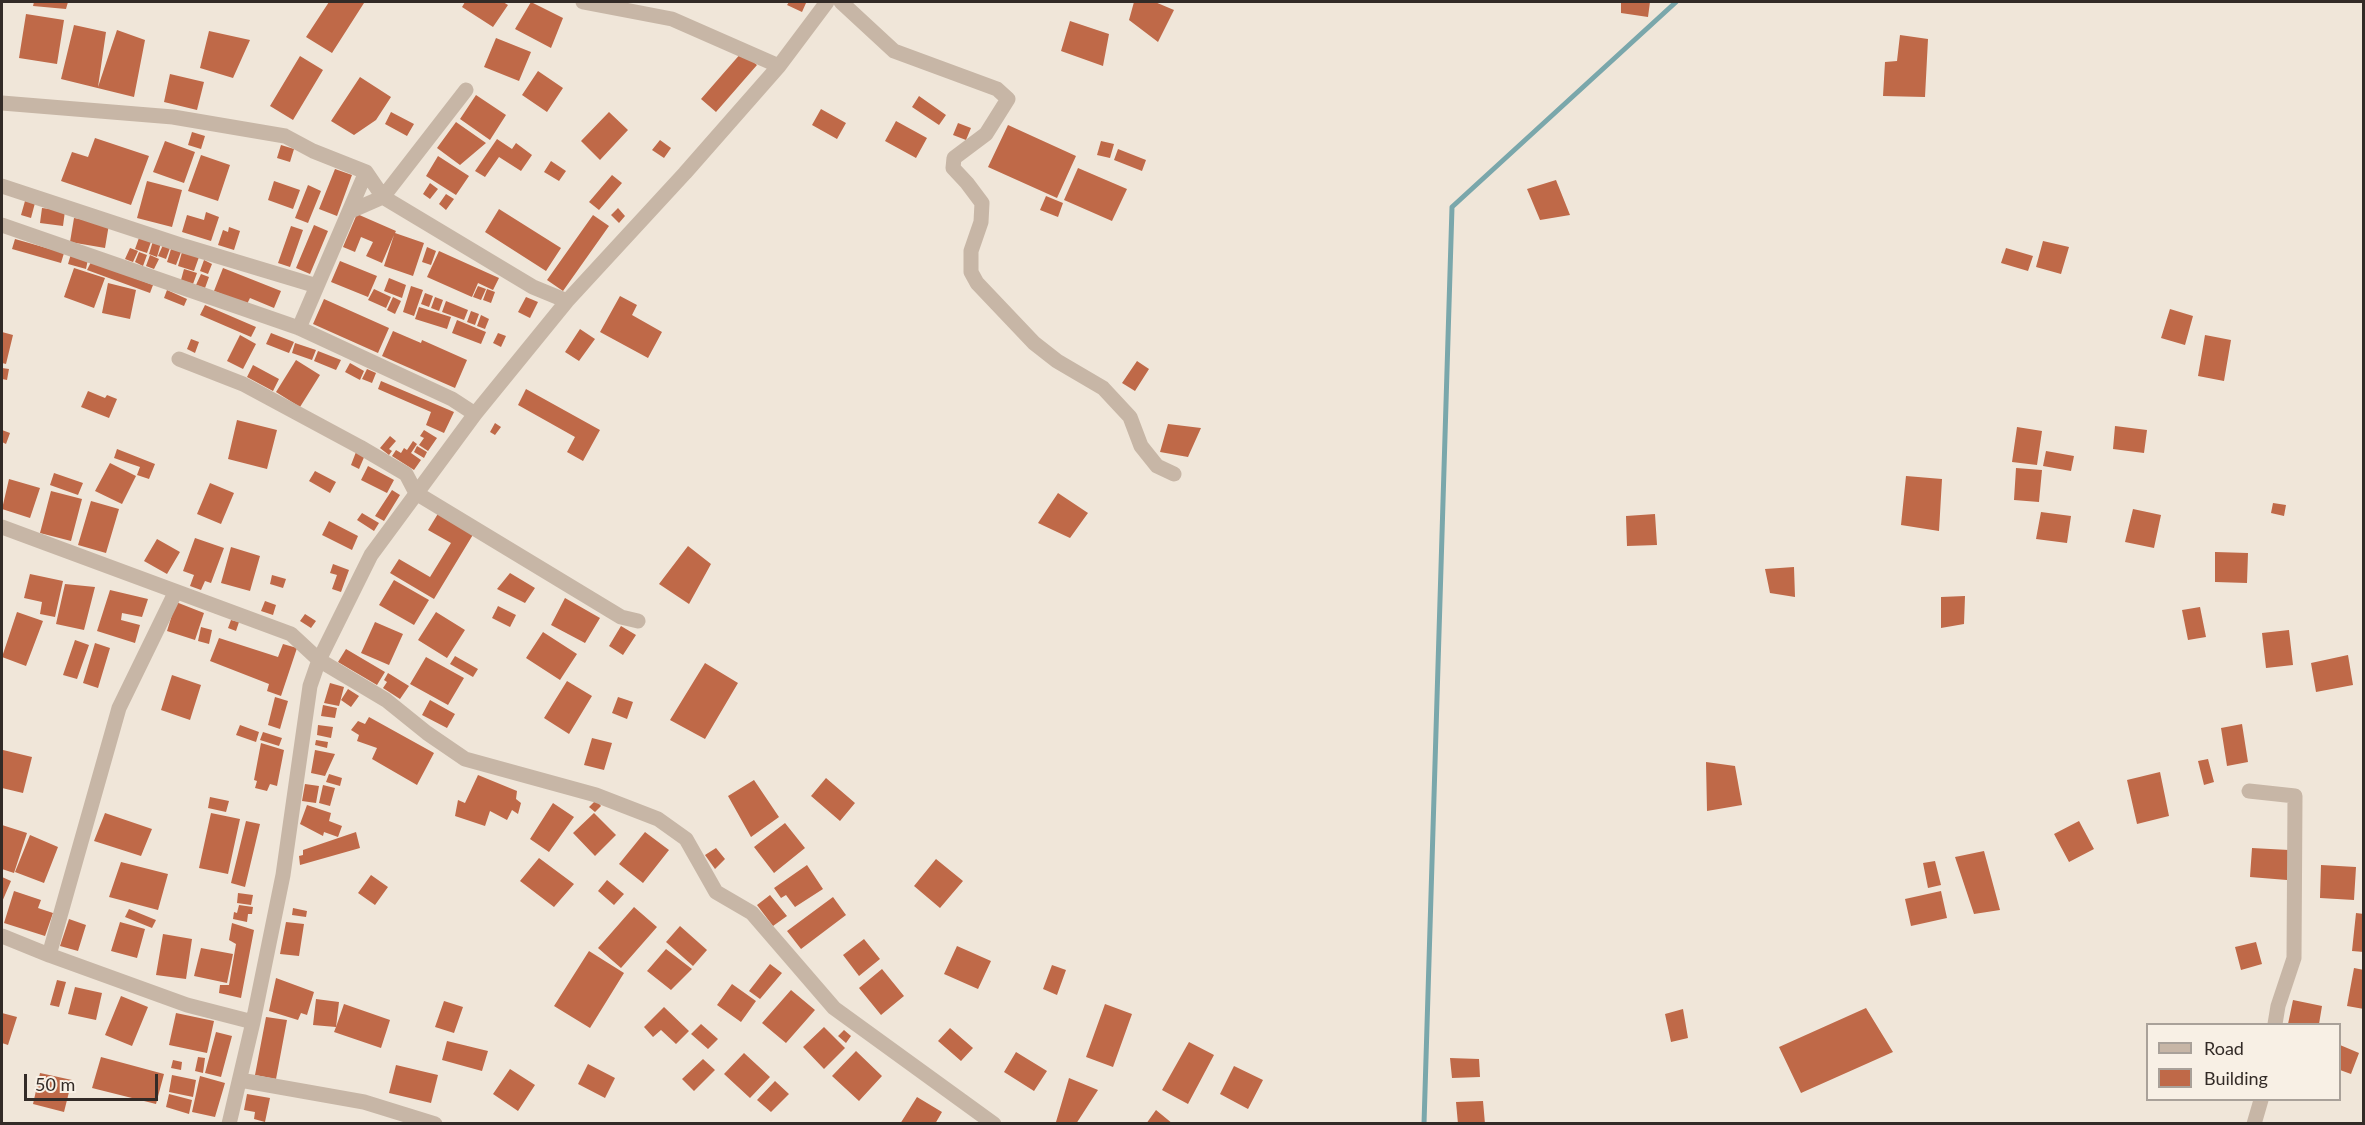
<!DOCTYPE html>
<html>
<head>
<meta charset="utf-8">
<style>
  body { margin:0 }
  #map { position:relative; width:2365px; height:1125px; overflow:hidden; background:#f0e6d9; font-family:Lato,sans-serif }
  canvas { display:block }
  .frame { position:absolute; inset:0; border:3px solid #332b27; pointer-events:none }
  .legend { position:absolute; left:2146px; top:1023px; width:195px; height:78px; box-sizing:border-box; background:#f8f0e5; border:2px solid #a9a199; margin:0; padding:8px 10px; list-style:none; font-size:18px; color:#332b27 }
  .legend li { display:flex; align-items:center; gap:12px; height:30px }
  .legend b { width:30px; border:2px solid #a9a199 }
  .scale { position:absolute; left:24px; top:1074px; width:134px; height:27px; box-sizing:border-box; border:3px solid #332b27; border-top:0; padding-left:8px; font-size:18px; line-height:21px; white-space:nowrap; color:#332b27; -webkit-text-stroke:4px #f8f0e5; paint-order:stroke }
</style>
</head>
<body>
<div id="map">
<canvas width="2365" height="1125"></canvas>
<div class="frame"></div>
<ul class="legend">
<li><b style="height:8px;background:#c7b6a6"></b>Road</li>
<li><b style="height:16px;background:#bf6948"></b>Building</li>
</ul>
<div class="scale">50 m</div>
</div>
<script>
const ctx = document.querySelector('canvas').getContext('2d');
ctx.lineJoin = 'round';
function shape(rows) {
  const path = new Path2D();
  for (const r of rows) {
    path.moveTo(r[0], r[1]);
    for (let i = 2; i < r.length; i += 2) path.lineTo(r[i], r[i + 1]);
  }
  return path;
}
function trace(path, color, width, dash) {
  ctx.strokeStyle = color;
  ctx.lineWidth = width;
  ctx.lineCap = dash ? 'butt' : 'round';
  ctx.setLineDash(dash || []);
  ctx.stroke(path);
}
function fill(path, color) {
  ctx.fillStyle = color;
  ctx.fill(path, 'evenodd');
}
const stream = shape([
  [1424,1124,1452,207,1676,2]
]);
const building = shape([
  [34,2,68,2,66,9,33,6],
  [329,2,361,2,364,3,332,53,306,37],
  [465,2,503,2,508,5,493,27,462,7],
  [531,2,563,18,551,48,515,29],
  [789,2,803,2,806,3,802,12,787,5],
  [1134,2,1155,2,1174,10,1158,42,1129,20],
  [1621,2,1650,2,1648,17,1621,13],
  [26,14,64,20,57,64,19,58],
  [1070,21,1109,34,1103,66,1061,51],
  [74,25,106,32,98,87,117,30,145,40,134,97,61,79],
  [209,31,250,40,233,78,200,68],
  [1900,35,1928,39,1925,97,1883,96,1885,62,1897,61],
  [496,38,531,52,519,81,484,67],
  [742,52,757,65,716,112,701,99],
  [300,56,323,70,293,120,270,106],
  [538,71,563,88,547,112,522,95],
  [170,74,204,82,197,110,164,102],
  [360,77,391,97,376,120,354,135,331,121],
  [476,95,506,115,490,140,460,119],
  [919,96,946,115,939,125,912,107],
  [821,109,846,123,837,139,812,125],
  [391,112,414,124,407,136,385,124],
  [609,112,628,130,600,160,581,141],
  [896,121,927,138,916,158,885,141],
  [456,122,486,143,460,165,437,148],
  [958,123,971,128,966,140,953,135],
  [1008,125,1076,156,1057,198,988,167],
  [192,132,205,136,201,149,188,145],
  [95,138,149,156,131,205,61,181,72,152,88,157],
  [497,139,512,149,516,143,532,155,521,171,499,157,485,177,475,171],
  [660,140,671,148,664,158,652,150],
  [165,141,195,152,184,183,153,172],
  [1101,141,1114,144,1110,158,1097,155],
  [281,145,294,149,290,162,277,158],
  [1118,149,1146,160,1142,171,1114,160],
  [201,155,230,165,218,201,188,191],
  [438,156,469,176,456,195,426,176],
  [551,161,566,171,559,181,544,172],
  [1078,168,1127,189,1112,221,1064,200],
  [335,169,352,175,337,216,319,209],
  [612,175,622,183,599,210,589,202],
  [1556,180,1570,215,1540,220,1527,189],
  [147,181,182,190,172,227,137,218],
  [274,181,300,190,293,209,268,200],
  [430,183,438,189,430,199,423,194],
  [308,185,321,191,308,223,295,218],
  [446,194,454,199,446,210,439,204],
  [1046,196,1063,203,1058,217,1040,210],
  [25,201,35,203,31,218,21,215],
  [42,208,65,211,63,226,40,223],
  [618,208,625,216,619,223,611,215],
  [499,209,561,248,546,271,485,232],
  [206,212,219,217,211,241,182,232,187,215,204,220],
  [357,214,396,231,395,233,424,243,413,276,384,266,394,235,382,263,366,256,373,242,361,237,355,252,343,247],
  [593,215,609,226,563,291,547,280],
  [74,218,109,224,105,248,70,242],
  [314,225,328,231,310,274,296,268],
  [291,226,303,230,290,267,278,263],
  [229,227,240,231,234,250,218,245,223,230,228,232],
  [140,235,152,239,147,253,135,249],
  [15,239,64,253,61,263,12,249],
  [153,241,161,243,157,257,149,254],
  [2043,241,2069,247,2061,274,2036,267],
  [163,245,170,248,166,259,158,256],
  [427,247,436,251,431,265,422,262],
  [130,248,138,251,133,262,125,259],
  [2006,248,2033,256,2028,271,2001,263],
  [171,249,181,252,176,265,167,262],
  [439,251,499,278,493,290,478,283,472,297,427,277],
  [139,252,147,255,143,266,135,262],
  [182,252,199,257,194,271,178,266],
  [71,254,88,259,86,269,68,264],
  [150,255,159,259,154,269,146,266],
  [204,260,212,264,208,274,200,271],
  [340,261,377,276,368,297,331,282],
  [91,262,153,285,150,293,87,270],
  [74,268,105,278,94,308,64,297],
  [223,268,281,291,274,308,250,298,247,304,214,291],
  [184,269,197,273,193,284,181,280],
  [201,274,209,277,205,288,196,285],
  [389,278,406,285,402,298,384,291],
  [108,283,136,290,130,319,102,313],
  [411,286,423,290,414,316,403,312],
  [478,286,486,289,481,300,473,297],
  [374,289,391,297,386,308,368,300],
  [487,289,495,292,491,303,483,300],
  [167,290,187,299,184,306,164,298],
  [425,293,433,296,429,307,421,304],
  [620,296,637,305,632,315,662,332,648,358,600,332],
  [393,297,401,301,395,314,387,310],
  [435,297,443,300,439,311,431,308],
  [526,297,538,302,530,318,518,312],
  [324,299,389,328,378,353,313,324],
  [446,301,468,310,464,320,442,312],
  [205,305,256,327,251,337,200,315],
  [419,307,451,317,447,329,415,319],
  [2170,309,2193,316,2185,345,2161,338],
  [471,311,479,314,475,325,467,322],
  [481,315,489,319,485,329,477,326],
  [457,320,486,332,481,344,452,333],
  [580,329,595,339,579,361,565,352],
  [393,331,421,343,422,340,467,360,455,388,382,356],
  [2,332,13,335,6,364,2,363],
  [271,333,294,342,289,353,266,344],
  [498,333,506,336,501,347,493,343],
  [240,335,256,344,243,369,227,361],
  [2205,335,2231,340,2224,381,2198,376],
  [191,339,199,342,195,353,187,349],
  [295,343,316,350,312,360,292,353],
  [318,351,341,360,336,370,314,361],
  [296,360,320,375,300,407,276,392],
  [1137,361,1149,369,1135,391,1122,383],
  [350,363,364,371,360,380,345,372],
  [253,365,279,379,273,391,247,377],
  [2,368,9,369,7,380,2,379],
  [367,369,376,373,372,383,362,379],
  [381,381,454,412,444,433,426,425,431,412,378,389],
  [526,389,600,430,583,461,567,452,575,437,518,405],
  [88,391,105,398,107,395,117,399,109,418,81,407],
  [237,420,277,430,267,469,228,459],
  [495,423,501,427,495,435,490,432],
  [1168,424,1201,428,1188,457,1160,452],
  [2115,426,2147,430,2144,453,2113,449],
  [2017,427,2042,431,2037,465,2012,462],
  [2,430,10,433,6,444,2,442],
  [424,430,437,438,428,451,419,445,424,438,420,436],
  [390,436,396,441,389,449,392,451,389,455,380,448],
  [413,441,417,444,411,453,421,460,414,470,392,456,396,450,401,453,404,448,407,450],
  [417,446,427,452,424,458,414,452],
  [117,449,155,464,149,479,137,475,140,467,114,458],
  [2046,451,2074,456,2071,471,2043,466],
  [356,452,365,455,359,469,351,465],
  [110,463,136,476,122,504,95,491],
  [368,466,394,480,387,493,361,480],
  [2016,468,2042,470,2039,502,2014,500],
  [315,471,336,482,330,493,309,481],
  [54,473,83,483,78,495,50,485],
  [1906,476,1942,479,1939,531,1901,525],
  [9,479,40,488,30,518,2,509],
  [210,483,234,493,221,524,197,514],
  [392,490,400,495,384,521,375,516],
  [51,491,82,499,71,541,40,533],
  [1058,493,1088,513,1070,538,1038,523],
  [91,501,119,509,106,553,78,545],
  [2273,503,2286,505,2284,516,2271,513],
  [2133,509,2161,515,2154,548,2125,542],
  [439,512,474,533,434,599,390,573,399,559,430,577,451,543,428,530],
  [2041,512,2071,516,2067,543,2036,539],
  [362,513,379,523,374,531,357,520],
  [1655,514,1657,545,1627,546,1626,516],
  [329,521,358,536,352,550,322,535],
  [195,538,224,548,211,583,205,581,201,590,190,586,194,575,183,571],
  [157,539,180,552,167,574,144,561],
  [688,546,711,564,689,604,659,584],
  [231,547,260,556,250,591,221,583],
  [2215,552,2248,553,2247,583,2215,582],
  [333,564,349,570,341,592,332,589,337,575,330,573],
  [1794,567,1795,597,1770,593,1765,569],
  [510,573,535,588,525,603,497,589],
  [30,574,63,581,55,617,40,614,42,602,24,598],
  [272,575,286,579,283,588,270,584],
  [394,580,429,600,414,625,379,605],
  [65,584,95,587,84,630,56,624],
  [110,590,148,599,142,617,122,613,121,620,140,625,135,643,97,631],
  [1965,596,1964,624,1941,628,1941,597],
  [565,598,600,618,585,643,551,625],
  [265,601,276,605,273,615,261,611],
  [176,602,204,613,195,640,167,631],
  [498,606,516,615,510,627,492,618],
  [2200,607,2206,637,2188,640,2182,610],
  [17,612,43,621,26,666,2,657],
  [436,612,465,630,447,658,418,640],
  [305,614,316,621,311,628,300,621],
  [231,620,239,622,236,631,228,628],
  [375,622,403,634,389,665,361,653],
  [621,626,636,635,623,655,609,646],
  [201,627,212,630,209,644,198,641],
  [2289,630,2293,665,2266,668,2262,633],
  [543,632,577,654,560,680,526,658],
  [219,638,278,657,283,644,297,648,281,696,267,691,269,684,210,661],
  [75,640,89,645,77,679,63,675],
  [95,643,110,648,98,688,83,683],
  [346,649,385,672,377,685,338,662],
  [2348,655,2353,685,2316,692,2311,663],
  [455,656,478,669,473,677,450,664],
  [426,657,464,678,448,705,410,684],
  [705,663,738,683,705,739,670,720],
  [388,673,409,686,400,699,383,688,387,682,384,680],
  [172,675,201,685,190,720,161,710],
  [567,681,592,696,569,734,544,718],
  [330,683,344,687,339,706,324,703],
  [348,689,359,696,351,707,341,700],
  [275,697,288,701,280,729,268,725],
  [618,697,633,702,627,719,612,713],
  [430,700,455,714,447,728,422,715],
  [323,705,337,708,335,718,321,716],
  [369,717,434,753,417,785,372,759,377,748,357,741,359,735,351,730,358,721,365,724],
  [2242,724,2248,762,2227,766,2221,728],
  [240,725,259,732,256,742,236,735],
  [318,725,333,727,331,738,317,735],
  [263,732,282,738,279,746,260,740],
  [592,738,612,743,604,770,584,765],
  [316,740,328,742,327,748,315,745],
  [261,743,284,750,277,786,270,784,267,791,255,788,257,781,254,780],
  [3,750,32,757,23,793,2,788],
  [315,750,335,754,325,776,311,773],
  [2208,759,2214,782,2204,785,2198,761],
  [1706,762,1735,766,1742,805,1707,811],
  [2160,772,2169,816,2137,824,2127,780],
  [329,774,342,778,340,786,326,782],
  [478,775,517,791,516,799,521,803,518,814,512,810,507,820,490,811,485,826,455,816,458,800,465,803],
  [826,778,855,803,840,821,811,796],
  [754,780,779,817,751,837,728,796],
  [305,784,319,786,316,803,302,801],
  [323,785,335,788,330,806,319,803],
  [210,797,229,801,226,812,208,808],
  [596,800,601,806,595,812,589,807],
  [553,803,574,817,549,852,530,839],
  [307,805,331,813,329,821,342,826,338,837,324,832,323,836,300,824],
  [105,813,152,829,141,856,94,841],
  [211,813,240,819,228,874,199,868],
  [594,813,616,835,595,856,573,833],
  [246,821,260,824,245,887,231,883],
  [2079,821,2094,849,2069,862,2054,834],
  [785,823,805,848,774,873,754,847],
  [2,825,27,833,14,873,2,869],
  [356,832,360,848,300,865,299,856,303,855,303,850],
  [645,832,669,850,643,883,619,864],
  [30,835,58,847,44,883,15,872],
  [716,848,725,859,715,869,705,855],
  [2252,848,2289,850,2287,880,2250,877],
  [1984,851,2000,910,1974,914,1955,857],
  [539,858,574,884,554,907,520,881],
  [936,859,963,881,940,908,914,886],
  [1935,861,1941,885,1928,888,1923,863],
  [121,862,168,874,158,910,109,897],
  [807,865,823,889,795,907,786,895,781,898,774,888],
  [2321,865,2356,867,2354,900,2320,898],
  [371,875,388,887,375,905,358,893],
  [2,877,11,881,2,902],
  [607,880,624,894,614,905,598,891],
  [14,891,41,900,38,908,53,913,45,936,4,923],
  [1941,891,1947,918,1911,926,1905,899],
  [238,893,253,895,251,905,237,903],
  [770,895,787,916,773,926,757,905],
  [833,897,846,915,801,949,787,931],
  [239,905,253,907,252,914,248,914,247,922,233,919,234,912,237,913],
  [634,907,657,927,621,968,598,948],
  [293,908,307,911,306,917,292,915],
  [129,909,156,920,152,928,125,917],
  [2356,913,2364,914,2364,952,2352,951],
  [69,919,86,925,78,951,60,946],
  [120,922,145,929,137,958,111,951],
  [286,922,304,924,299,956,280,954],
  [232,923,254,930,241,998,219,993,220,985,229,985,236,944,229,940],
  [680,926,707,950,693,966,666,942],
  [163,934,192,939,186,979,156,975],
  [864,939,880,959,859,976,843,955],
  [2256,942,2262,964,2241,970,2235,947],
  [957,946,991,961,978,989,944,974],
  [201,948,233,954,227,983,194,976],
  [666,949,692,969,671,990,647,971],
  [589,951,624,973,590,1028,554,1006],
  [770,964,782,973,760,999,749,991],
  [1052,965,1066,970,1057,995,1043,989],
  [2354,968,2364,970,2364,1009,2347,1006],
  [882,969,904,996,881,1015,859,988],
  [276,978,314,992,307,1015,301,1013,298,1020,269,1011],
  [57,980,66,982,59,1007,50,1005],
  [732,984,756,1001,741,1022,717,1005],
  [75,987,102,993,96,1020,68,1014],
  [791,990,815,1010,786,1043,762,1023],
  [121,996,148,1007,132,1046,105,1035],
  [316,999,339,1002,336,1027,344,1004,390,1020,381,1048,334,1032,336,1027,313,1025],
  [2293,1000,2322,1006,2319,1024,2288,1024],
  [444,1001,463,1007,454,1033,435,1027],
  [1105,1004,1132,1014,1113,1067,1086,1057],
  [664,1007,689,1031,676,1044,661,1030,653,1037,644,1027],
  [1866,1008,1893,1052,1801,1093,1779,1047],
  [1683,1009,1688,1038,1671,1042,1665,1014],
  [2,1013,17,1017,8,1045,2,1043],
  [176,1013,214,1021,207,1053,169,1045],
  [266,1017,287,1020,276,1079,255,1075],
  [701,1024,718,1039,708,1049,691,1034],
  [824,1027,845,1048,824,1069,803,1047],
  [950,1028,973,1048,961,1061,938,1041],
  [844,1030,851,1036,846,1043,838,1036],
  [216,1032,232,1036,221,1077,205,1073],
  [447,1041,488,1051,482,1071,442,1060],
  [1189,1042,1214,1055,1188,1104,1162,1090],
  [2340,1045,2359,1053,2351,1074,2340,1070],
  [856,1051,882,1076,859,1101,832,1076],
  [1016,1052,1047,1071,1034,1091,1004,1072],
  [744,1053,770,1077,750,1098,724,1074],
  [101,1057,164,1074,156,1104,92,1088],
  [198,1057,205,1058,203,1073,195,1071],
  [1450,1058,1479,1059,1480,1077,1452,1078],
  [703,1059,715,1070,694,1091,682,1079],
  [173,1060,182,1062,181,1070,171,1068],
  [588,1064,615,1078,605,1098,578,1084],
  [396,1065,438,1075,431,1103,389,1093],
  [1234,1066,1263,1080,1248,1109,1220,1094],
  [510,1069,535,1085,518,1111,493,1094],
  [40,1073,72,1080,64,1112,33,1104],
  [172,1075,196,1080,193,1097,169,1092],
  [200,1076,225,1083,215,1117,192,1112],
  [1069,1078,1098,1090,1076,1124,1056,1122],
  [775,1081,789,1094,771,1112,757,1100],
  [169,1094,192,1100,189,1114,166,1107],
  [247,1094,270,1098,265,1122,254,1119,255,1112,244,1110],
  [917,1097,942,1112,935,1124,900,1124],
  [1483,1101,1485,1124,1458,1124,1456,1102],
  [1156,1110,1173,1124,1146,1124]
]);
const minor = shape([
  [583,2,672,19,779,66],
  [841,2,894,51,997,89,1008,99,986,134,954,158,953,168,967,183,982,203,981,222,971,251,971,272,977,283,1034,343,1057,361,1103,388,1130,417,1141,446,1157,466,1174,474],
  [2,103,173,117,285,136,313,151,366,172,383,197,533,287,567,301],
  [2,186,184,246,317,286],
  [351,211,383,197,466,90],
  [2,225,299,328,452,399,475,414],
  [299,328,366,172],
  [179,359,243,384,360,447,406,474,416,493,621,617,638,621],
  [2,527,291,634,319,660,386,700,427,733,465,759,596,795,658,819,686,839,716,892,752,913,834,1008,994,1124],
  [175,593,119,708,49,955,187,1005,253,1022],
  [2249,791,2295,796,2294,958,2278,1006,2275,1024],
  [2,936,49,955],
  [240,1080,364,1102,435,1124],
  [229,1124,253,1022,283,875,310,686,319,660,371,555,475,414,567,301,685,173,779,66,827,2],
  [2254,1124,2261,1100]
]);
trace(stream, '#7aa7ab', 5);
fill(building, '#bf6948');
trace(minor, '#c7b6a6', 15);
</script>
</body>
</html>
